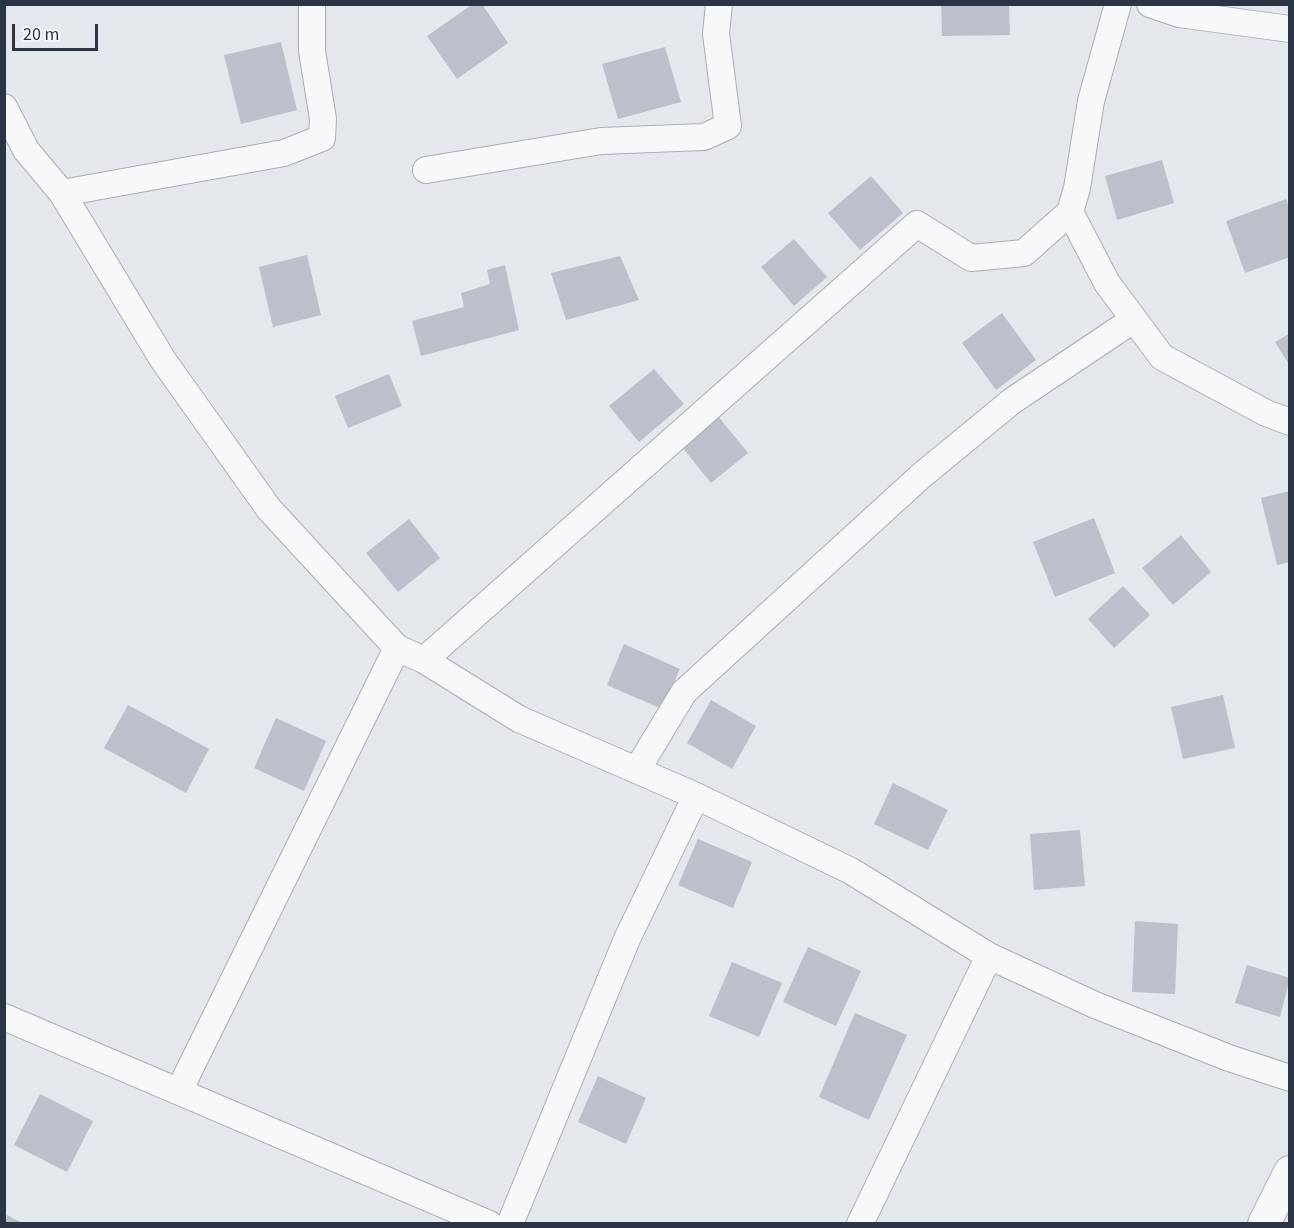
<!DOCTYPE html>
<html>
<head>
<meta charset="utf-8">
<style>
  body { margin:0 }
  #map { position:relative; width:1294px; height:1228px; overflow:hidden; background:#e4e7ec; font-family:"Source Sans 3",sans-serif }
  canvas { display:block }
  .frame { position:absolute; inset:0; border:6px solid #2b3445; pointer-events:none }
  .scale { position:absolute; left:12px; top:24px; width:86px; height:27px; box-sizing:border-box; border:3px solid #2b3445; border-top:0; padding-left:8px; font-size:18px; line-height:21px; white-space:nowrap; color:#2b3445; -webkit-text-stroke:4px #f4f6f9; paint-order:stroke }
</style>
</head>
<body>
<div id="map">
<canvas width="1294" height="1228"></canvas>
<div class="frame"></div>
<div class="scale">20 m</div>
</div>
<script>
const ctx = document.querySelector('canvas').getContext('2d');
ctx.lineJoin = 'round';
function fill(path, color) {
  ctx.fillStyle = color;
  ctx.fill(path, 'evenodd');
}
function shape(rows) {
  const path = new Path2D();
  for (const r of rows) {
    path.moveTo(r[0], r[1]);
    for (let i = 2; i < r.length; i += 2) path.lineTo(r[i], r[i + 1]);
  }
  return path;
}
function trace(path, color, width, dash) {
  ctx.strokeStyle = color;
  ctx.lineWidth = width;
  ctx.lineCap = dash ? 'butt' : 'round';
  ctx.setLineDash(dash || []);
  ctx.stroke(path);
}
const building = shape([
  [473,4,482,4,508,43,457,79,427,36],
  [941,4,1009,4,1010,35,942,36],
  [281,42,297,110,241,124,224,55],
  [665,47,681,102,618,119,602,64],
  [1162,160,1174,203,1117,220,1105,176],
  [871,176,903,213,860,250,828,213],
  [1286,199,1290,210,1290,257,1245,273,1226,221],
  [794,239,827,277,794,306,761,267],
  [307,255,321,315,273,327,259,267],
  [620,256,639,300,566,320,551,273],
  [505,265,519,330,421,356,412,321,464,307,461,293,490,284,487,270],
  [1002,313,1036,360,996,390,962,343],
  [1290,333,1290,366,1275,342],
  [654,369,684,404,639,442,609,406],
  [389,374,402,406,348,428,335,396],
  [718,416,748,453,711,483,681,446],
  [1290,491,1290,562,1277,565,1261,498],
  [1094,518,1115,573,1055,597,1033,542],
  [409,519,440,558,398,592,366,553],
  [1181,535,1211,572,1173,605,1142,568],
  [1123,586,1150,615,1114,648,1088,619],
  [624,644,680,669,662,709,607,685],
  [1223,695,1235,748,1183,759,1171,707],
  [711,700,756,726,732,769,687,743],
  [128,705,209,749,186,793,104,748],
  [276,718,326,741,304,791,254,768],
  [893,783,948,810,928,850,874,824],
  [1080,830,1085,886,1034,890,1030,834],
  [698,839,752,862,733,908,678,885],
  [1135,921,1178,924,1175,994,1132,992],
  [808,947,861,971,836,1026,783,1002],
  [732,962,782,983,759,1037,709,1016],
  [1247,965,1290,978,1280,1017,1235,1003],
  [855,1013,907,1035,869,1120,819,1097],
  [598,1076,646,1098,626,1144,578,1122],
  [40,1094,93,1121,67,1172,14,1145],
  [7,1215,24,1224,4,1224]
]);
const minor = shape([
  [1150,4,1179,14,1290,29],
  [4,107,26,150,62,193,163,360,269,509,397,648,424,660,519,719,696,796,851,871,989,956,1095,1005,1229,1058,1290,1078],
  [426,170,601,141,704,137,728,126,716,34,719,4],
  [62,193,284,153,322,138,323,119,312,51,312,4],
  [1070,212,1107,283,1162,357,1266,413,1290,422],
  [424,660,917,224,971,258,1024,253,1070,212,1077,188,1091,101,1118,4],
  [637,770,684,692,921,476,1012,401,1133,320],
  [4,1017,489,1224],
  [179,1091,397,648],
  [510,1224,627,939,696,796],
  [860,1224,989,956]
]);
const tertiary = shape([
  [1264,1224,1290,1172]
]);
fill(building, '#bbc0ca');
trace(minor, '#a9aeb7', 28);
trace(tertiary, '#a9aeb7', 34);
trace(minor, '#f7f8fa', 26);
trace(tertiary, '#f7f8fa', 32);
</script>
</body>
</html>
